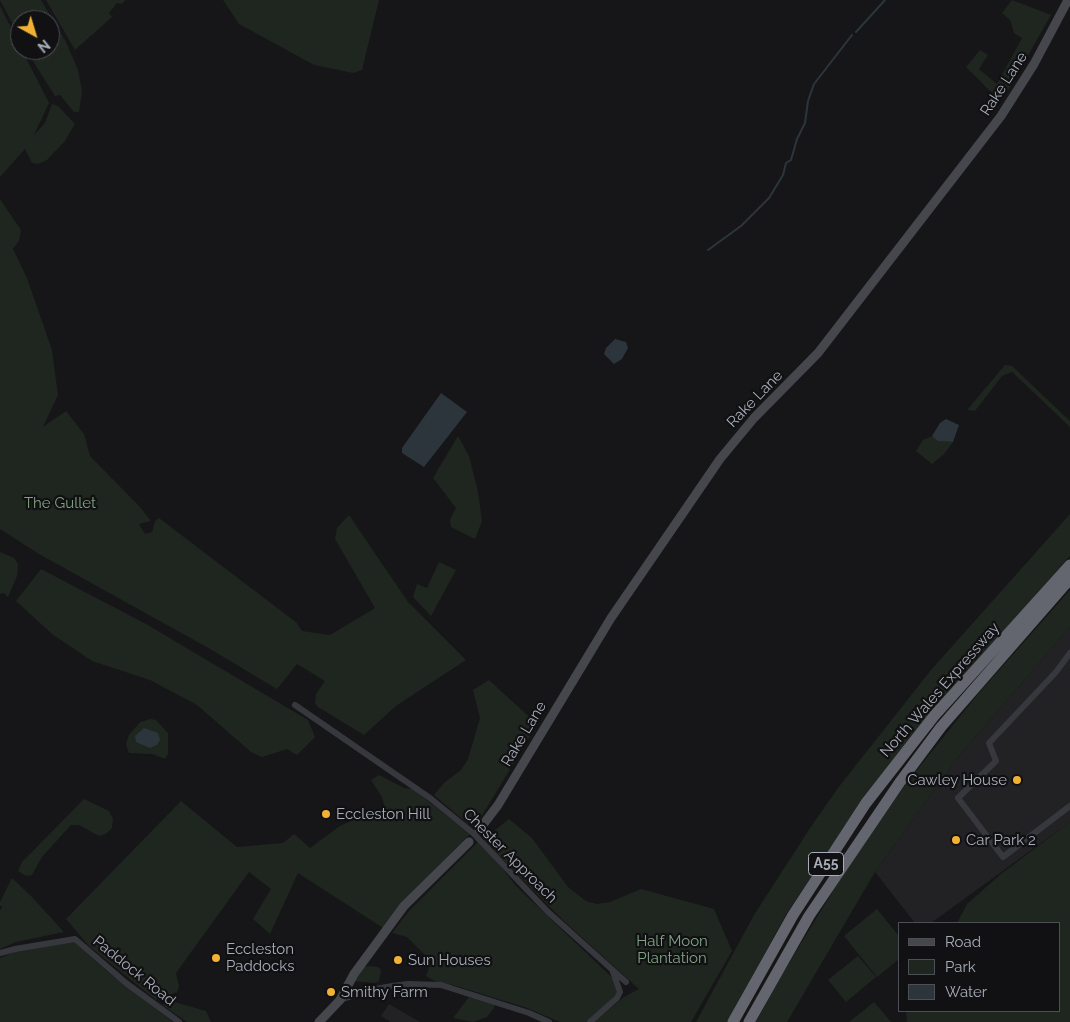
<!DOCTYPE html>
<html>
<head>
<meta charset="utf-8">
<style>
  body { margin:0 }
  #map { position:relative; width:1070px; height:1022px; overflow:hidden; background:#161618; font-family:Raleway,sans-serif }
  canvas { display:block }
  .legend { position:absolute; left:898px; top:922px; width:162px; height:90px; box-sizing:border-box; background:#111113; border:1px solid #4d4f55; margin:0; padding:6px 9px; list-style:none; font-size:15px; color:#a8adb8 }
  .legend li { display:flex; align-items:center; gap:10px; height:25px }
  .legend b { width:25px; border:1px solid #4d4f55 }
  .north { position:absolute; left:10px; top:10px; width:50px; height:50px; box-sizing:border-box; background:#111113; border:1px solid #4d4f55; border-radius:50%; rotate:141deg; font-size:14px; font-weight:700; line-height:20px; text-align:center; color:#a8adb8 }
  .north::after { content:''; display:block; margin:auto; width:18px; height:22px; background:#f2b134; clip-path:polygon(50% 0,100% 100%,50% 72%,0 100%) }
</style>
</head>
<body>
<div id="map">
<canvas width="1070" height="1022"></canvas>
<ul class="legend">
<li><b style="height:6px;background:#45474d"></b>Road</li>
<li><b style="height:14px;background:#1e261f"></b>Park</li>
<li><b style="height:14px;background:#2c353c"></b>Water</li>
</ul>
<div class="north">N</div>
</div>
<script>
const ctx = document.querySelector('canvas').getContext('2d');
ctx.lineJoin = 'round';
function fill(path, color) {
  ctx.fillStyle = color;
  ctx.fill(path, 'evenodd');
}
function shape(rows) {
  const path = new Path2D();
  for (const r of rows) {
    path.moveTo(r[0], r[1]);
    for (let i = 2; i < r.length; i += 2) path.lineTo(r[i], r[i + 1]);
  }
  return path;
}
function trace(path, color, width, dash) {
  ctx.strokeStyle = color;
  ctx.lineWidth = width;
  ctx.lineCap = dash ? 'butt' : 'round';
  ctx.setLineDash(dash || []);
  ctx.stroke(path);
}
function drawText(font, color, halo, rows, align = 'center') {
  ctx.font = font + ' Raleway,sans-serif';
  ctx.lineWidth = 4.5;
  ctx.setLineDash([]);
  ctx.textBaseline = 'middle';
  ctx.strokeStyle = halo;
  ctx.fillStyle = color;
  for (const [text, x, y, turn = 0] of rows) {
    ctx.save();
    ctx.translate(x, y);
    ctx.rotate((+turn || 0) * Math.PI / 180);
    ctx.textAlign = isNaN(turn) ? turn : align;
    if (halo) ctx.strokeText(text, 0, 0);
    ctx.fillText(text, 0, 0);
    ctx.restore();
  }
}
const built = shape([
  [1070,627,1070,822,931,923,915,923,875,872,958,757],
  [389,1004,420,1022,390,1022,381,1016]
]);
const green = shape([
  [0,0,41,0,66,42,78,70,82,91,79,112,74,112,60,95,55,96,26,50,50,50,50,20,20,20,20,38],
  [46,0,125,0,122,4,117,3,109,13,112,17,75,50],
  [223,0,379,0,362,70,353,73,314,65,239,24],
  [1012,0,1051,15,1009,89,1001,97,992,93,966,67,980,50,988,55,979,69,997,84,1022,38,1014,33,1010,20,1002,13],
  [0,6,20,45,20,50,22,50,49,103,34,135,45,123,52,104,58,106,75,124,65,141,47,160,38,164,32,163,25,149,0,177],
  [0,199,21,230,19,241,13,249,27,278,52,350,58,395,43,427,66,411,84,434,90,456,140,507,151,521,139,524,145,534,152,532,155,521,159,518,297,623,302,631,330,635,375,608,335,539,337,528,349,515,408,602,466,660,396,706,364,735,318,707,315,703,316,694,325,681,297,664,277,689,212,650,39,554,0,529],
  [1005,365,1012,366,1070,421,1070,427,1012,372,1002,376,975,411,967,410],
  [458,436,469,456,478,492,482,521,475,539,451,527,450,520,456,508,433,478],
  [932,436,939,441,953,442,944,454,932,464,916,451,923,440],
  [1070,514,1070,556,937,707,856,809,787,913,727,1022,696,1022,754,915,812,825,841,784,931,670],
  [0,552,14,558,18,564,17,576,8,597,4,593,0,594],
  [439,562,456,570,431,616,413,597,417,584,427,588],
  [41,569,146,624,308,720,315,737,297,755,287,749,262,757,251,752,197,705,150,680,92,661,52,634,16,601],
  [1070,590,1070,627,958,757,875,872,787,1022,756,1022,780,978,850,863,908,781,978,694],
  [489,680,536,723,536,726,474,829,434,795,444,783,461,770,468,759,480,718,473,690],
  [151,719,156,720,168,733,168,754,165,759,152,754,129,753,126,744,129,735,140,722],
  [379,775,404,788,413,789,470,834,404,901,383,928,298,873,270,934,253,919,271,889,249,872,176,973,179,986,177,992,156,1000,89,946,66,919,181,801,237,847,283,843,294,834,310,848,340,826,360,817,374,817,385,809,382,797,371,780],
  [84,799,109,811,113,819,112,828,106,834,99,836,79,825,71,825,42,857,32,875,26,876,18,871,22,862],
  [509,819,532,838,568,887,586,901,597,904,610,902,641,889,714,909,732,951,691,1022,594,1022,624,997,639,989,566,923,483,840],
  [1070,822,1070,1022,907,1022,906,1011,1059,1011,1059,923,957,923,967,904,1001,874],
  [478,842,498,863,516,886,621,986,622,988,593,1019,585,1022,560,1022,527,1008,453,985,438,983,426,976,430,965,426,956,407,937,392,933,408,912],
  [12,878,32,897,64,932,16,942,0,949,0,911,2,906,0,906,0,902],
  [877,909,899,936,899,959,877,977,844,936],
  [74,942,108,972,173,1022,0,1022,0,958,16,951],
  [858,956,876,977,846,1002,828,980],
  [370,966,378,967,381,970,379,981,375,983,354,981,362,967],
  [469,997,495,1004,494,1008,487,1017,473,1022,453,1018],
  [171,1001,206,1011,211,1022,187,1022,162,1005],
  [874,1002,891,1022,849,1022]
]);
const water = shape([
  [615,339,626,342,628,348,622,359,614,364,604,354,606,348],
  [441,393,467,412,424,467,402,453,402,448],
  [946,419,959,425,953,442,938,441,932,436,940,423],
  [144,728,158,733,160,740,157,745,150,748,136,742,135,736]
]);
const stream = shape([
  [856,32,885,0],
  [708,250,741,226,769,198,783,175,786,163,791,160,797,139,805,123,808,101,814,84,852,35]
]);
const street = shape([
  [1070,653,1056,672,989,743,996,761,958,798,1003,857,1070,806],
  [295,705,430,798,473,833,548,912,626,982],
  [0,953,15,949,75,939,126,983,179,1022],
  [340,1000,370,990,392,986,408,984,441,985,529,1013,549,1022],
  [590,1022,617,998,620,992,613,972]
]);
const secondary = shape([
  [479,830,498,805,611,618,720,459,754,418,818,353,1001,116,1034,64,1068,0],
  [319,1022,340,1000,354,974,404,906,469,842]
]);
const highway = shape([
  [733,1022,793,915,866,803,934,716,1070,565],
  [749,1022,809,916,900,782,941,727,1070,579]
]);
const markers = [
  [1017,780,5,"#f2b134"],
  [326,814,5,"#f2b134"],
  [956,840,5,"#f2b134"],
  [216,958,5,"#f2b134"],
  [398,960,5,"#f2b134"],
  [331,992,5,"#f2b134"]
];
const shields = [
  [826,864,35]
];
const shieldNames = [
  ["A55",826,864]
];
const streetNames = [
  ["Rake Lane",1004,84,-57],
  ["Rake Lane",755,399,-46],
  ["North Wales Expressway",940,690,-49],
  ["Rake Lane",524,734,-59],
  ["Chester Approach",510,856,45],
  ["Paddock Road",134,971,39]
];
const parkNames = [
  ["The Gullet",60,503],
  ["Half Moon",672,941],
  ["Plantation",672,958]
];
const poiNames = [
  ["Cawley House",1007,780,"right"],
  ["Eccleston Hill",336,814],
  ["Car Park 2",966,840],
  ["Eccleston",226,949],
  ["Paddocks",226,966],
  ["Sun Houses",408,960],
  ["Smithy Farm",341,992]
];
fill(built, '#222225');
fill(green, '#1e261f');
fill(water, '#2c353c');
trace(stream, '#2c353c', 2);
trace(street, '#37383d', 6);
trace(secondary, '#45474d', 9);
trace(highway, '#63666e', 11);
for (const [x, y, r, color] of markers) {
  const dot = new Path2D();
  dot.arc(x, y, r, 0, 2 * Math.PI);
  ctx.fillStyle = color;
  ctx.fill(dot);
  trace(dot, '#111113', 2);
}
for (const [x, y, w] of shields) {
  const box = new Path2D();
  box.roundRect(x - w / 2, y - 11.5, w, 23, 4);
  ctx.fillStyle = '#111113';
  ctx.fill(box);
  trace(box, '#a8adb8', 1);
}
drawText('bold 14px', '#a8adb8', null, shieldNames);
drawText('15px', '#a8adb8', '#111113', streetNames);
drawText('15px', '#7fa381', '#111113', parkNames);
drawText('15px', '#a8adb8', '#111113', poiNames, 'left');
</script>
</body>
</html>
